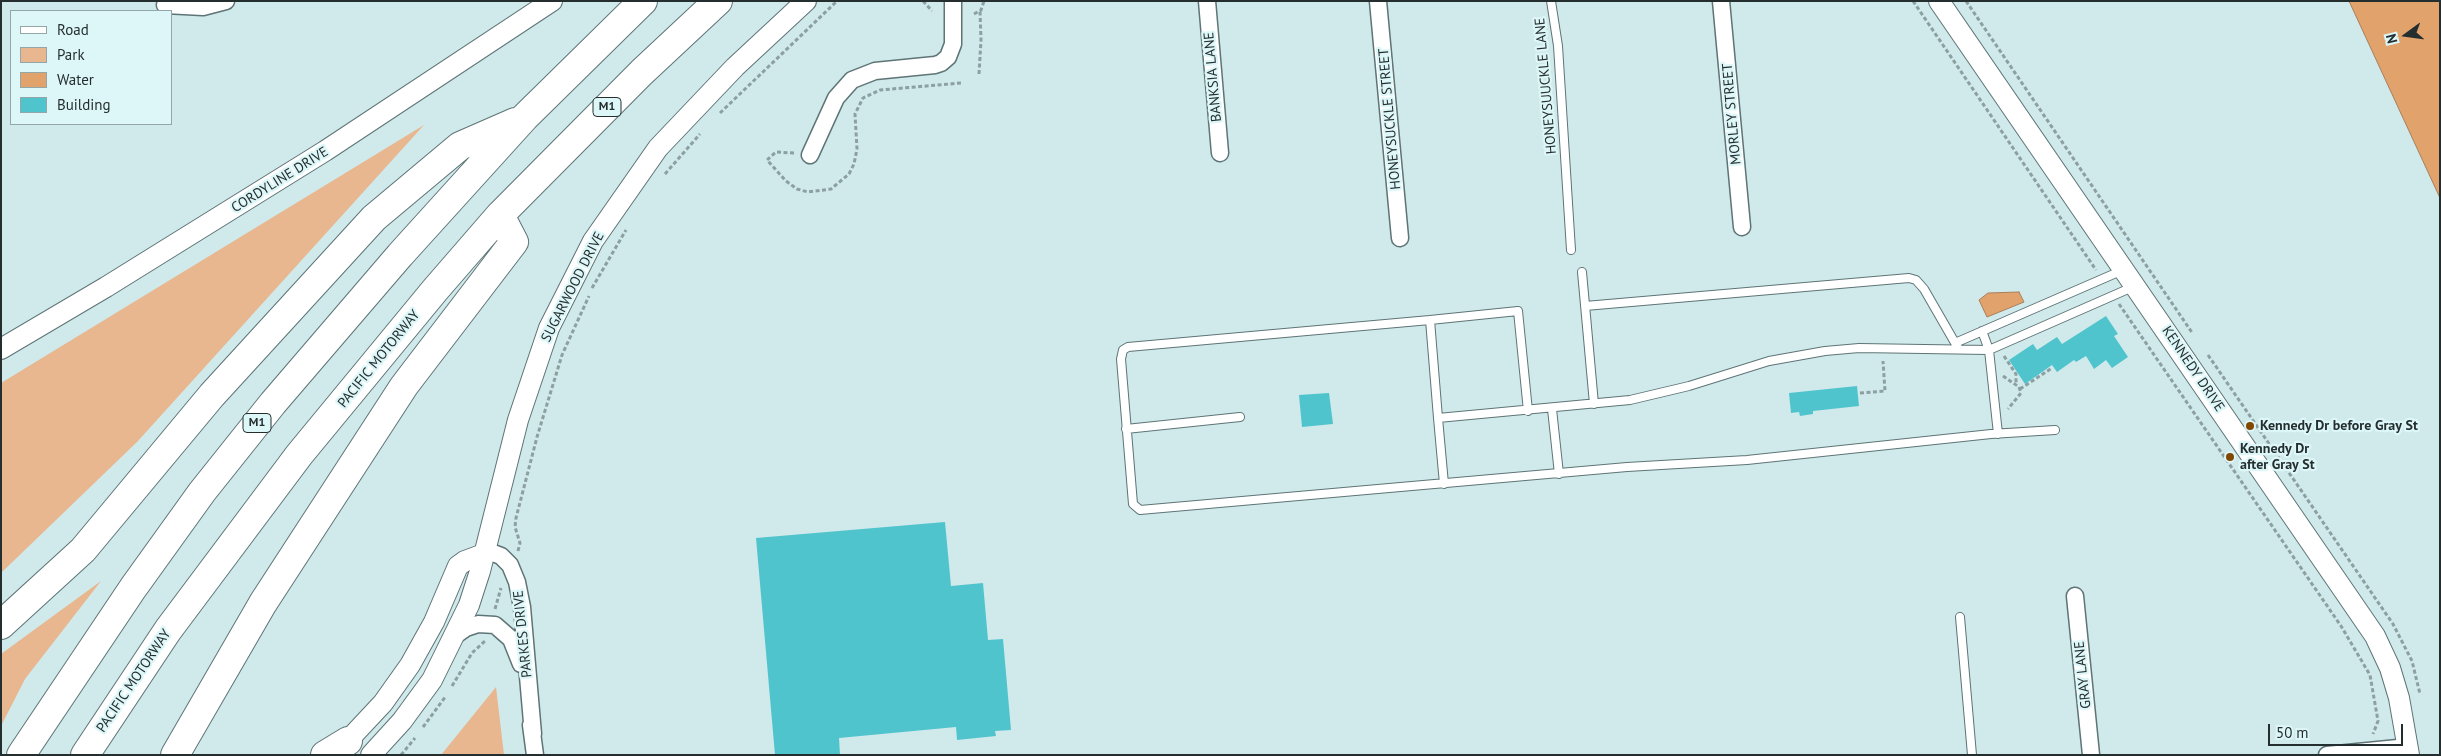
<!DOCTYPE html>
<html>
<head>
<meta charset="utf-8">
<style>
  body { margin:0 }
  #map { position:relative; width:2441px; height:756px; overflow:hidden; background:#d0e9eb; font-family:"PT Sans",sans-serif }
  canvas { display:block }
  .frame { position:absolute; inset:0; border:2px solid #252e2f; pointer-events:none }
  .legend { position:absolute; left:10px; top:10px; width:162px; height:115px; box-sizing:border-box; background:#ddf6f8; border:1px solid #93a6a8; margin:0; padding:6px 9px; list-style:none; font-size:15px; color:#252e2f }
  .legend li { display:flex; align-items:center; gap:10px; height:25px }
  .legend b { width:25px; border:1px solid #93a6a8 }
  .north { position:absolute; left:2381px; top:10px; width:50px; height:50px; -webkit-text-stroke:4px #ddf6f8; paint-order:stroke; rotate:256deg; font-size:14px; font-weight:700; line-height:20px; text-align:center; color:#252e2f }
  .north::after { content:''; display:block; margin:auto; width:18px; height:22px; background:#252e2f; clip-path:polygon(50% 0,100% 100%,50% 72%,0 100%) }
  .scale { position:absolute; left:2268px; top:724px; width:135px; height:22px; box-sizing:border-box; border:2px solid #252e2f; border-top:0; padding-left:6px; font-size:15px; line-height:18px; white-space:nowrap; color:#252e2f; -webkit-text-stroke:4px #ddf6f8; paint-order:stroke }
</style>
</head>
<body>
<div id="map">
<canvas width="2441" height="756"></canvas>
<div class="frame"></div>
<ul class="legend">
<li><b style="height:6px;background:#fff"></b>Road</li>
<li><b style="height:14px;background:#e8b78f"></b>Park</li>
<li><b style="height:14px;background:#e2a26c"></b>Water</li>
<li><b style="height:14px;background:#50c4cd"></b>Building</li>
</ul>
<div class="north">N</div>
<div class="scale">50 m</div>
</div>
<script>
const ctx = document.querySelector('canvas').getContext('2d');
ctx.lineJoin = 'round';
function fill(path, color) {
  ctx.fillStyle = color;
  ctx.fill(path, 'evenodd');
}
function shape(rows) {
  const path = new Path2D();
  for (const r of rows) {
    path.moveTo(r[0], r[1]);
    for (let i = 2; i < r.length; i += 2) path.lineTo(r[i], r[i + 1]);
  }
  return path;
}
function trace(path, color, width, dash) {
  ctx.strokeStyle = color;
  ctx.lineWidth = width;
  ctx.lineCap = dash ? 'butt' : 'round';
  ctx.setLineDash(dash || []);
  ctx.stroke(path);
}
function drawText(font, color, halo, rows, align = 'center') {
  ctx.font = font + ' "PT Sans",sans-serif';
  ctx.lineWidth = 4.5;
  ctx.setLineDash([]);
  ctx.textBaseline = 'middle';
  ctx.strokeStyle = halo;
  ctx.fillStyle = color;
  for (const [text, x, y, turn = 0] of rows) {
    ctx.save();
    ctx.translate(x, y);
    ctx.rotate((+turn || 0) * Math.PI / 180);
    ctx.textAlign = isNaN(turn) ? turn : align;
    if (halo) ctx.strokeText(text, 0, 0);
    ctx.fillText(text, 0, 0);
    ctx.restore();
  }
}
const green = shape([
  [424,125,137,442,1,573,1,383],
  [101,581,25,679,1,726,1,654],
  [496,687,504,755,441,755]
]);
const water = shape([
  [2349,1,2440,1,2440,198,2349,1],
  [2019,292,2024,302,1987,317,1979,300,1988,293,2019,292]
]);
const building = shape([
  [2106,316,2118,334,2114,336,2128,357,2112,368,2106,360,2094,369,2086,356,2076,362,2074,360,2057,372,2052,365,2025,384,2009,360,2033,344,2037,350,2057,337,2062,344],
  [1857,386,1859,406,1813,411,1813,414,1800,416,1799,412,1791,413,1789,393],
  [1329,393,1333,424,1302,427,1299,395],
  [945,522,951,586,983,583,988,640,1003,639,1011,730,995,731,996,736,957,740,956,727,839,738,840,755,775,755,756,538]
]);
const path = shape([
  [923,1,932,11],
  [1913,1,2096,270],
  [1966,1,2193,334],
  [974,14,981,10,984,1],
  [979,74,981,40,980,11],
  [720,113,837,1],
  [794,153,776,152,767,160,786,181,797,189,808,192,831,189,849,174,854,164,857,149,855,114,863,98,880,90,961,83],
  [665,174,700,134],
  [592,288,626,230],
  [2119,304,2341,626,2370,675,2378,721,2373,734],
  [2208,355,2393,624,2412,661,2420,694],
  [2004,356,2016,374,2016,384],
  [2003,376,2019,387,2021,393,2008,409],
  [2020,389,2052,368],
  [1860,393,1885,391,1883,361],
  [518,551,520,543,515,527,516,518,537,437,562,355,589,296],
  [495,609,501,588],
  [452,686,472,653,485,641],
  [423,727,446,696],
  [401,755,415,738]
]);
const service = shape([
  [1551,1,1558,46,1571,250],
  [1582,272,1594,404],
  [1585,306,1909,278,1916,280,1924,289,1958,348],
  [1430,320,1518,311,1528,411],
  [1982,331,1989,350,1998,434],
  [1955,343,2123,270],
  [1552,409,1559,474],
  [1438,418,1444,484],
  [1126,429,1240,417],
  [2055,430,1991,434,1747,460,1627,467,1140,510,1133,504,1121,359,1123,350,1128,347,1430,320,1438,418,1630,400,1689,386,1769,361,1825,351,1859,348,1989,350,2135,286],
  [1960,617,1972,755]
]);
const minor = shape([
  [1207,1,1220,153],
  [1378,1,1400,238],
  [1721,1,1742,227],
  [165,5,203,7,226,1],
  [810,155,836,98,852,80,875,71,935,65,941,63,948,57,953,44,953,1],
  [484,554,493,553,501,556,510,565,517,582,522,607,533,734],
  [2075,596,2091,755],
  [456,635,466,628,478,624,495,625,511,639,521,664],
  [531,725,535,755],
  [2327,755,2408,747]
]);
const tertiary = shape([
  [1939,1,2375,636,2390,668,2399,698,2409,755],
  [1,349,106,287,325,151,552,1],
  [339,750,383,703,410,665,434,622,458,566,465,561,484,554],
  [371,755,402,721,432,680,469,605,480,571,518,420,549,328,593,241,658,148,735,67,806,1]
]);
const motorway = shape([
  [1,625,83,550,212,395,374,218,460,146,515,122],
  [21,755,133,588,202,492,273,403,400,255,525,117,643,1],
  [85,755,168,630,299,455,435,290,500,215,642,72,718,1],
  [175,755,263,603,404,386,514,242,500,215],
  [325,755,348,741]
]);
const markers = [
  [2250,426,5,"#824700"],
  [2230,457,5,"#824700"]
];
const shields = [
  [607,107,28],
  [257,423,28]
];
const shieldNames = [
  ["M1",607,107],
  ["M1",257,423]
];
const streetNames = [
  ["BANKSIA LANE",1213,77,-95],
  ["HONEYSUUCKLE LANE",1546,86,-95],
  ["MORLEY STREET",1732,114,-95],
  ["HONEYSUCKLE STREET",1390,119,-95],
  ["CORDYLINE DRIVE",280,180,-32],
  ["SUGARWOOD DRIVE",573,287,-63],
  ["PACIFIC MOTORWAY",379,359,-51],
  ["KENNEDY DRIVE",2193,369,56],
  ["PARKES DRIVE",523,634,-96],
  ["GRAY LANE",2083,675,-96],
  ["PACIFIC MOTORWAY",134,681,-56]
];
const poiNames = [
  ["Kennedy Dr before Gray St",2260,426],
  ["Kennedy Dr",2240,449],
  ["after Gray St",2240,465]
];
fill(green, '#e8b78f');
fill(water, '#e2a26c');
trace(water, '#a97f5a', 1);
fill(building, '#50c4cd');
trace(service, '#5e7476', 10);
trace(minor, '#5e7476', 19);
trace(tertiary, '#5e7476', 22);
trace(motorway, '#5e7476', 30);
trace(path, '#8c9fa1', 3, [4, 2.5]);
trace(service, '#fff', 8);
trace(minor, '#fff', 16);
trace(tertiary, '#fff', 20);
trace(motorway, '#fff', 28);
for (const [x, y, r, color] of markers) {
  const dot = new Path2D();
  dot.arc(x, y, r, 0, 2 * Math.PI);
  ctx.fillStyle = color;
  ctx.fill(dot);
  trace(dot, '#ddf6f8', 2);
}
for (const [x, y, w] of shields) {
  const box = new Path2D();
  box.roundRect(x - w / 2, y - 9.5, w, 19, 4);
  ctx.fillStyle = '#ddf6f8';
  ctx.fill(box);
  trace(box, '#252e2f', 1);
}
drawText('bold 12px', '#252e2f', null, shieldNames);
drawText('14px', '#252e2f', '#ddf6f8', streetNames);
drawText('bold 14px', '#252e2f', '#ddf6f8', poiNames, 'left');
</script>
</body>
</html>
